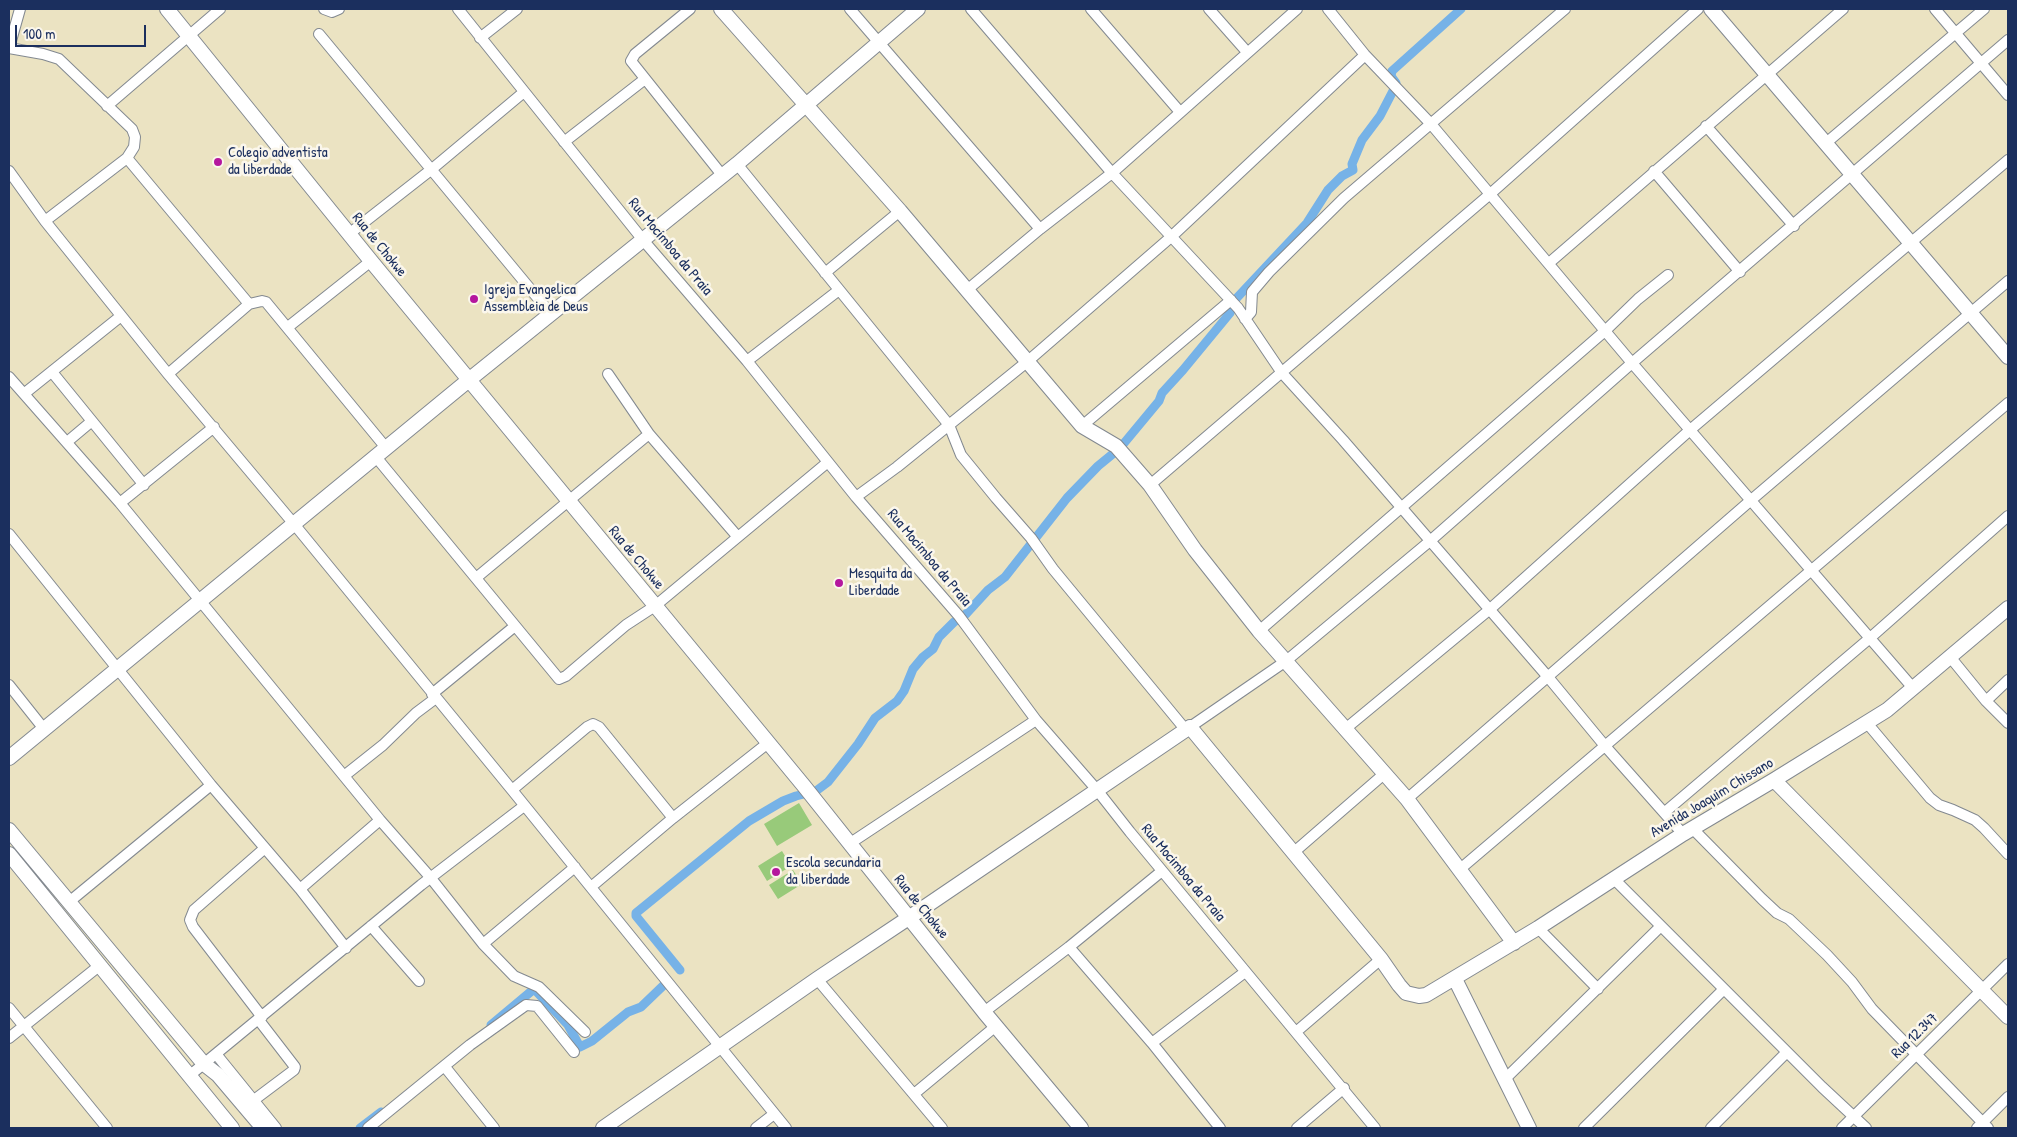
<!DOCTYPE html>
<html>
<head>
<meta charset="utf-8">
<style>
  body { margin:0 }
  #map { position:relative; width:2017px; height:1137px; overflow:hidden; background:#ebe3c2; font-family:"Patrick Hand",sans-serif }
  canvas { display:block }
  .frame { position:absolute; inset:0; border:10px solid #1b2f5e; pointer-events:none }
  .scale { position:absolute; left:15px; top:25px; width:131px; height:22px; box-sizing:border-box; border:2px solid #1b2f5e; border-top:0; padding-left:6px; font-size:15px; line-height:18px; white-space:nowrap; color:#1b2f5e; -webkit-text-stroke:4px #fbf7ec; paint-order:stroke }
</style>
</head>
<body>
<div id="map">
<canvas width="2017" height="1137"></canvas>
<div class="frame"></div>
<div class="scale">100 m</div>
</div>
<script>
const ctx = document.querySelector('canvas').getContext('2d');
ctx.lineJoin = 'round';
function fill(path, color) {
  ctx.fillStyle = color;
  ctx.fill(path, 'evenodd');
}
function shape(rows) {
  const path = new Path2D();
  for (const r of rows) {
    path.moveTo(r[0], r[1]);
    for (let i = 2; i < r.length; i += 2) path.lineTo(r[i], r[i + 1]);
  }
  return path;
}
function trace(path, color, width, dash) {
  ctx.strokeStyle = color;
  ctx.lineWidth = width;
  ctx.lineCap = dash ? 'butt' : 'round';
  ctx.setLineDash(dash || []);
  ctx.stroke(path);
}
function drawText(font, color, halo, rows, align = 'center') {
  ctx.font = font + ' "Patrick Hand",sans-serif';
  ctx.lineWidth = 5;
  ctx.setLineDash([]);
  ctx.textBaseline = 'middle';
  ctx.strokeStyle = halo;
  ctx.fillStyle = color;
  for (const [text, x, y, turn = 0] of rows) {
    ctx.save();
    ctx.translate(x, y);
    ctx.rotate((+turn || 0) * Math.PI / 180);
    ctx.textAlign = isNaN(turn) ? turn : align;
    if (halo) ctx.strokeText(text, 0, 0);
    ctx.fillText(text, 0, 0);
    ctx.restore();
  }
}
const green = shape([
  [799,803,812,825,777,846,764,824],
  [782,851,791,866,767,881,758,866],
  [793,870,802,884,778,899,769,885]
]);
const canal = shape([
  [1396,83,1391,76,1392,71,1461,9],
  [680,970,636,916,636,913,749,821,783,801,796,796,816,791,828,782,858,744,875,718,897,701,904,691,913,669,923,657,933,649,939,637,954,622,966,614,988,590,1005,577,1067,498,1098,466,1120,448,1159,401,1162,393,1183,370,1230,313,1233,302,1307,223,1328,190,1342,176,1353,170,1352,164,1362,140,1380,116,1394,89],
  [491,1025,534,989,568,1025,580,1047,592,1041,628,1012,641,1007,667,982],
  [360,1128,381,1112]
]);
const street = shape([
  [324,9,332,12,339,9],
  [458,9,643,240,747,361,856,497,959,616,1036,720,1097,790,1130,832,1375,1128],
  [690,9,635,54,631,61,722,175],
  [850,9,1040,229],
  [971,9,1112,173,1238,308,1282,373,1343,440,1548,677,1605,746,1683,834],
  [1091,9,1180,112],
  [1209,9,1247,52],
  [1328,9,1365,55,1431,124,1632,363,1913,688],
  [1935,9,2008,95],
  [319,34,551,314],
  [480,38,517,9],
  [9,48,43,54,59,59,132,129,135,137,134,147,127,158,45,221],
  [9,48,20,9],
  [107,106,220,9],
  [1706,126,1794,226],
  [564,142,645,79],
  [1826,143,1984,9],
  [127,158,249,304],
  [737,164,949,425,961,455,996,498,1031,538,1053,569,1185,729],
  [9,171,45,221,168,374,294,524,512,790,786,1128],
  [1654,171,1740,272],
  [349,234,432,169,524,92],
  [1549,263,1843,9],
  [825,273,900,211],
  [967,290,1040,229,1112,173,1297,9],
  [1245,319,1251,312,1252,292,1269,272,1344,198,1565,9],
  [288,327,371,261],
  [747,361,839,290],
  [52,372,144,485],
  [168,374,249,304,262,301,266,302,387,449],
  [608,374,649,434,737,536],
  [9,377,120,503,380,820,430,877,483,944,514,976,539,987,585,1032],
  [25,393,121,316],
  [1082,426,1231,300],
  [67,442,92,421],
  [376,457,559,679,566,676,626,625,655,606,828,462],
  [1150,485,1489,195,1698,9],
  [856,497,897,467,1028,361,1171,237,1365,55],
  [120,503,214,427],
  [9,534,211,785,300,889,346,948],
  [476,578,649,434],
  [1259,631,1606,330,1638,299,1668,275],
  [1951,658,1986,701,2008,723],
  [9,685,44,729],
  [432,694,515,626],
  [1986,701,2008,680],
  [1867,723,1930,798,1939,805,1953,810,1975,820,1984,828,2008,854],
  [1190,727,1286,661,1430,541,1632,363,2008,40],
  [1344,730,1489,610,1690,430,2008,160],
  [344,776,383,745,416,713,436,698],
  [512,790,587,727,593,724,599,727,673,818],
  [1407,799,1750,501,2008,281],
  [1665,812,1870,638,2008,516],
  [1693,829,1762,899,1777,913,1789,919,1827,955,1852,982,1872,1009,1988,1128],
  [849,844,1036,720],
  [1293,853,1384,774],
  [1459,870,2008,403],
  [1613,878,1822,1087,1866,1128],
  [591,887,673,818,768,743],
  [300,889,380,820],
  [69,902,211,785],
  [371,926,419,981],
  [1538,928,1598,989],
  [483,944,575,867],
  [1069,947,1152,1043,1220,1128],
  [817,979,942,1128],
  [9,1008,107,1128],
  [984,1012,1069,947,1162,871],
  [262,1017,193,927,190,920,194,910,265,848],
  [1296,1032,1381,959],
  [9,1038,99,966],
  [1152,1043,1245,972],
  [216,1054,276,1128],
  [445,1067,494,1128],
  [189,1076,421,885,524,806],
  [1505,1079,1661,926],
  [914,1094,996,1026],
  [254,1100,294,1070,295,1067,258,1019],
  [368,1128,470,1045,526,1005,537,1006,574,1052],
  [756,1128,774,1114],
  [1297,1128,1344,1088],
  [1584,1128,1724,989],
  [1711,1128,1787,1052],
  [1842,1128,2008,964],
  [1977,1128,2008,1097]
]);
const secondary = shape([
  [167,9,371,261,804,786,984,1012,1081,1128],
  [721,9,900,211,1082,426,1116,446,1150,485,1195,550,1259,631,1407,799,1514,943],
  [1711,9,2008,357],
  [9,758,470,379,737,164,918,9],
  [1774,780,2008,1017],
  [9,830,204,1064,218,1075,263,1128],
  [9,854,232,1128],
  [1455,979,1529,1128],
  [603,1128,817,979,910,917,1190,727,1381,959,1399,985,1406,993,1419,996,1426,995,1538,928,1683,834,1774,780,1887,710,2008,608]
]);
const markers = [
  [218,162,5,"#b5179e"],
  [474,299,5,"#b5179e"],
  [839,583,5,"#b5179e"],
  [776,872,5,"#b5179e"]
];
const poiNames = [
  ["Colegio adventista",228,153],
  ["da liberdade",228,170],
  ["Igreja Evangelica",484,290],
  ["Assembleia de Deus",484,307],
  ["Mesquita da",849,574],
  ["Liberdade",849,591],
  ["Escola secundaria",786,863],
  ["da liberdade",786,880]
];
const streetNames = [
  ["Rua de Chokwe",379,245,51],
  ["Rua Mocimboa da Praia",670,247,50],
  ["Rua de Chokwe",636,558,50],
  ["Rua Mocimboa da Praia",929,558,50],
  ["Avenida Joaquim Chissano",1712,798,-31],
  ["Rua Mocimboa da Praia",1183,873,50],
  ["Rua de Chokwe",921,907,51],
  ["Rua 12.347",1915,1036,-44]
];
fill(green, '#98ca7a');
trace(canal, '#76b2e7', 9);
trace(street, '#838990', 12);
trace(secondary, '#838990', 16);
trace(street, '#fff', 10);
trace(secondary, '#fff', 14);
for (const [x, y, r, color] of markers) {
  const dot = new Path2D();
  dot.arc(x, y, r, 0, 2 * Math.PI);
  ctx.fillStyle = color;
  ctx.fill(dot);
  trace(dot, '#fbf7ec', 2);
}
drawText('15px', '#1b2f5e', '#fbf7ec', poiNames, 'left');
drawText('15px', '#1b2f5e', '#fbf7ec', streetNames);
</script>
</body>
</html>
